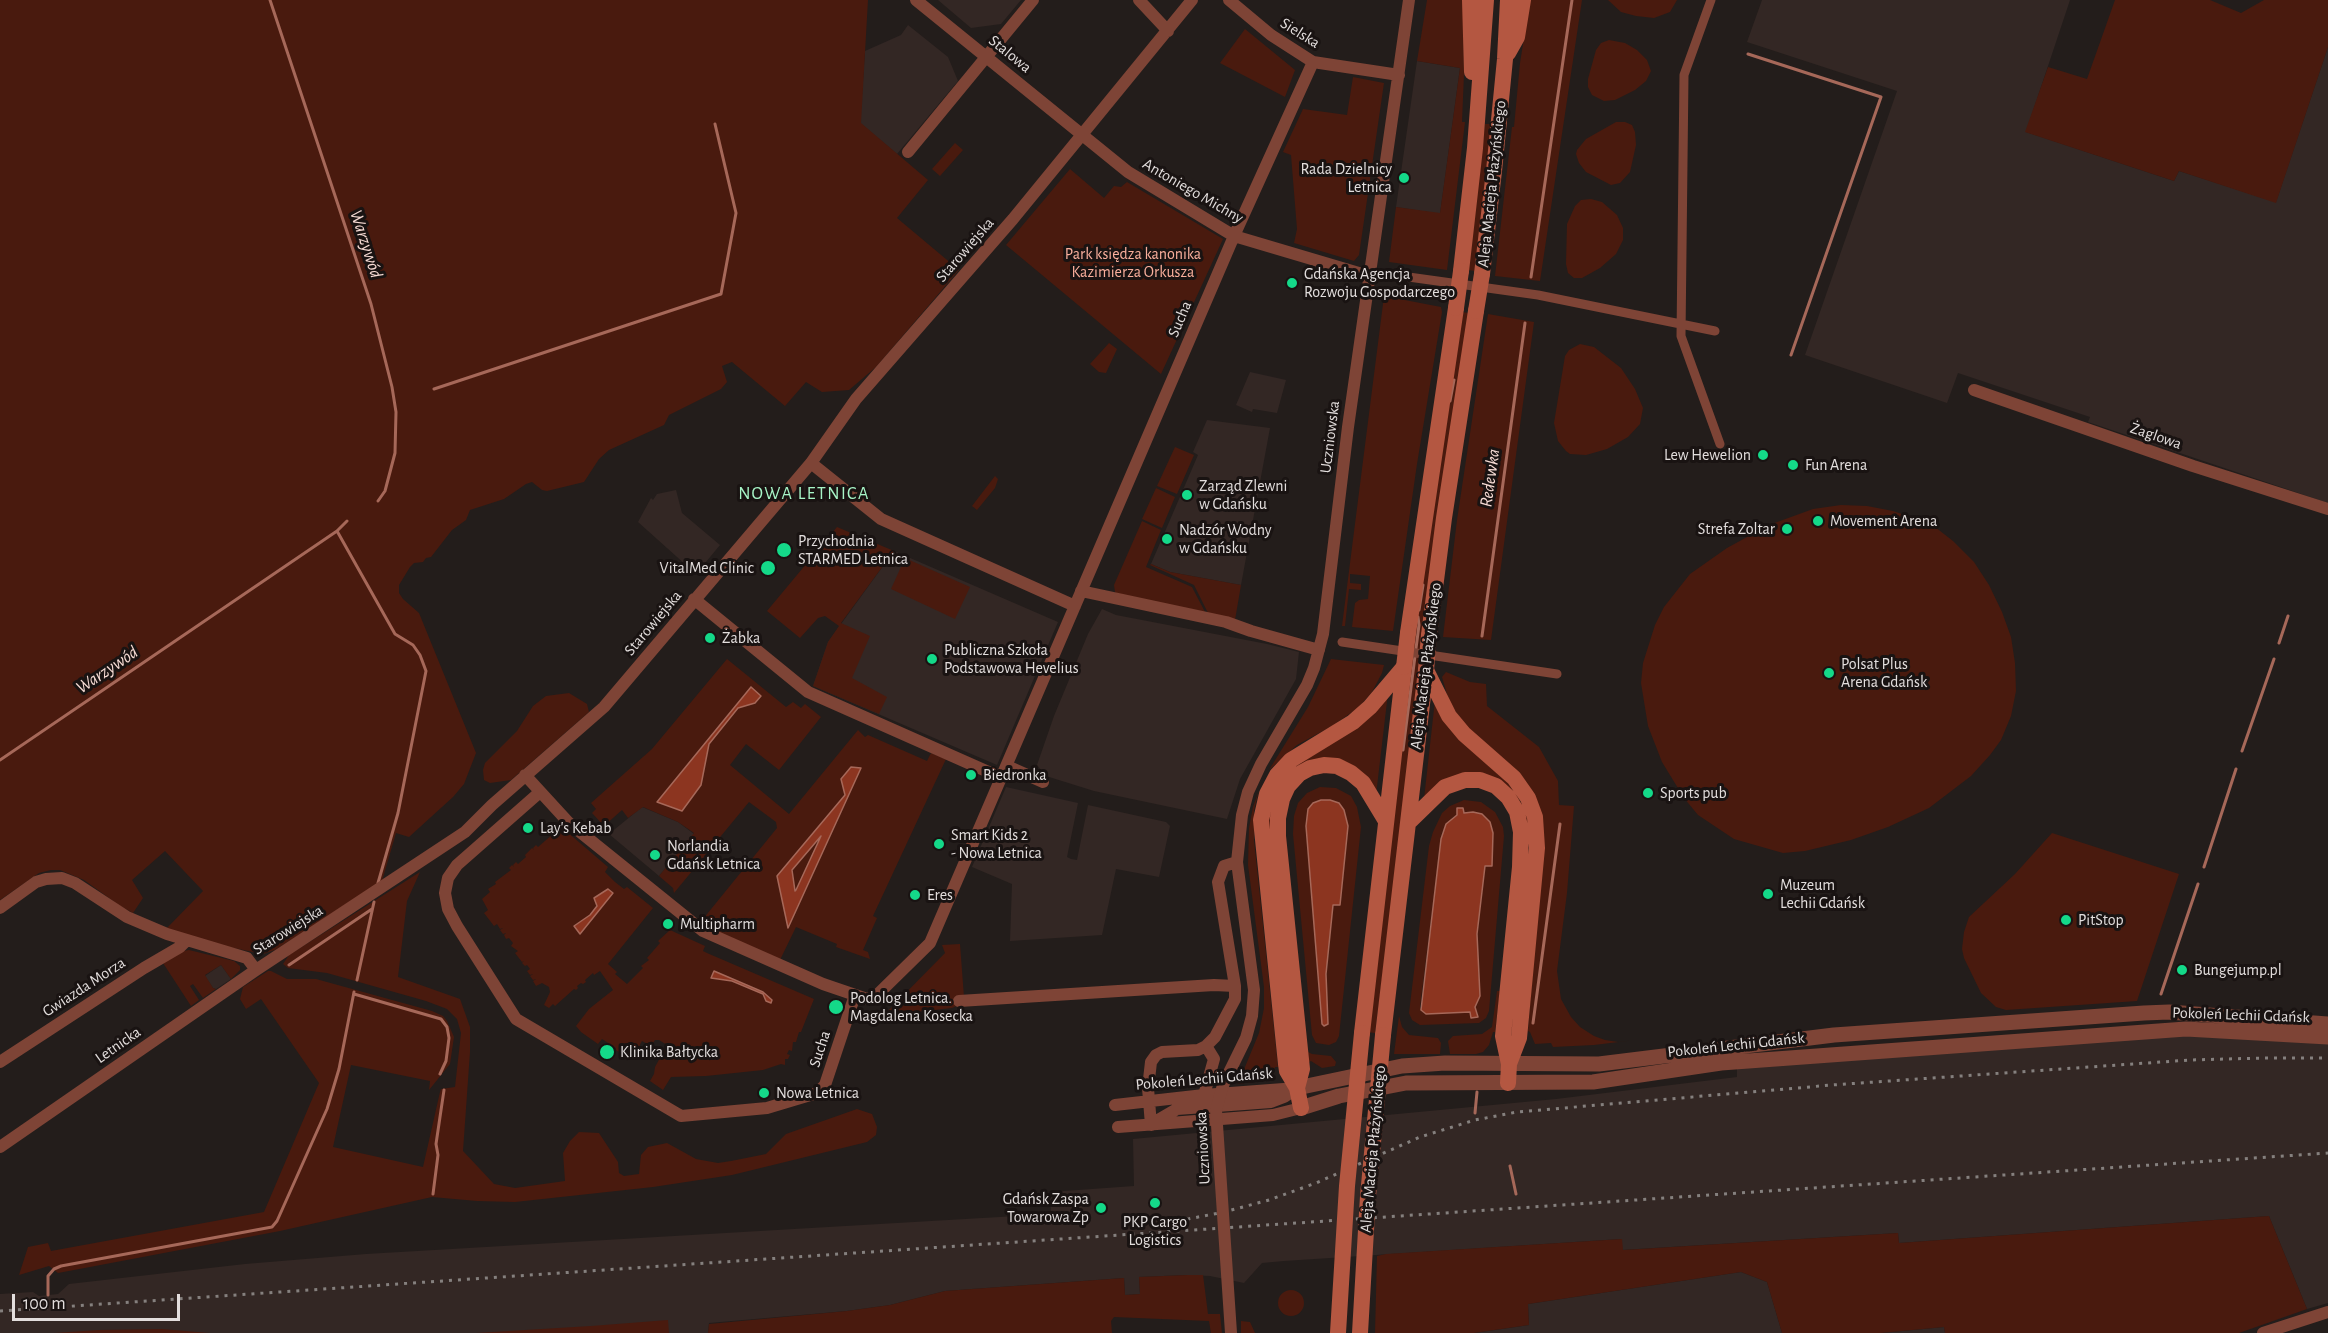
<!DOCTYPE html>
<html>
<head>
<meta charset="utf-8">
<style>
  body { margin:0 }
  #map { position:relative; width:2328px; height:1333px; overflow:hidden; background:#231d1b; font-family:"Alegreya Sans",sans-serif }
  canvas { display:block }
  .scale { position:absolute; left:12px; top:1294px; width:168px; height:27px; box-sizing:border-box; border:3px solid #e3dedd; border-top:0; padding-left:8px; font-size:18px; line-height:21px; white-space:nowrap; color:#e3dedd; -webkit-text-stroke:4px #191312; paint-order:stroke }
</style>
</head>
<body>
<div id="map">
<canvas width="2328" height="1333"></canvas>
<div class="scale">100 m</div>
</div>
<script>
const ctx = document.querySelector('canvas').getContext('2d');
ctx.lineJoin = 'round';
function fill(path, color) {
  ctx.fillStyle = color;
  ctx.fill(path, 'evenodd');
}
function shape(rows) {
  const path = new Path2D();
  for (const r of rows) {
    if (r.length === 3) {
      path.moveTo(r[0] + r[2], r[1]);
      path.arc(r[0], r[1], r[2], 0, 2 * Math.PI);
      continue;
    }
    path.moveTo(r[0], r[1]);
    for (let i = 2; i < r.length; i += 2) path.lineTo(r[i], r[i + 1]);
  }
  return path;
}
function trace(path, color, width, dash) {
  ctx.strokeStyle = color;
  ctx.lineWidth = width;
  ctx.lineCap = dash ? 'butt' : 'round';
  ctx.setLineDash(dash || []);
  ctx.stroke(path);
}
function drawText(font, color, halo, rows, align = 'center') {
  ctx.font = font + ' "Alegreya Sans",sans-serif';
  ctx.lineWidth = 6;
  ctx.setLineDash([]);
  ctx.textBaseline = 'middle';
  ctx.strokeStyle = halo;
  ctx.fillStyle = color;
  for (const [text, x, y, turn = 0] of rows) {
    ctx.save();
    ctx.translate(x, y);
    ctx.rotate((+turn || 0) * Math.PI / 180);
    ctx.textAlign = isNaN(turn) ? turn : align;
    if (halo) ctx.strokeText(text, 0, 0);
    ctx.fillText(text, 0, 0);
    ctx.restore();
  }
}
const built = shape([
  [938,0,1021,0,1001,24,971,28],
  [1762,0,2070,0,2026,132,2174,181,2179,171,2276,202,2328,47,2328,503,2088,422,2090,417,1958,373,1947,403,1805,355,1897,91,1747,42],
  [908,25,948,57,958,81,897,154,860,123,865,51,901,35],
  [1417,61,1460,68,1440,214,1396,207],
  [1250,372,1286,380,1277,413,1253,409,1252,412,1236,405],
  [1207,420,1270,428,1241,585,1170,572,1151,564,1198,455,1193,452],
  [676,490,682,513,720,545,696,574,638,522,651,498,653,500,657,494],
  [894,551,1058,622,997,765,813,686,828,642],
  [1102,609,1116,615,1267,644,1299,652,1296,679,1240,779,1227,819,1094,791,1046,776,1037,765,1054,716,1088,634],
  [1006,787,1078,803,1067,857,1071,859,1077,860,1088,805,1166,822,1170,826,1159,877,1116,869,1102,935,1010,941,1012,884,972,867],
  [642,807,678,822,694,834,659,876,609,834],
  [221,965,231,979,216,989,213,988,205,976],
  [2186,1035,2328,1044,2328,1303,2307,1309,2269,1216,1899,1243,1898,1233,1622,1250,1621,1239,1284,1261,1262,1263,1244,1283,1210,1276,1187,1275,1139,1277,1140,1294,1125,1295,1124,1278,945,1291,890,1305,847,1311,709,1323,708,1333,0,1333,0,1294,33,1292,39,1296,58,1294,69,1284,245,1264,366,1254,1051,1214,1050,1192,1134,1186,1133,1139,1556,1099,1737,1077,1737,1068],
  [1741,1272,1767,1282,1782,1333,1474,1333,1529,1325,1528,1304],
  [1944,1327,1945,1333,1881,1333]
]);
const green = shape([
  [0,0,868,0,861,123,928,180,897,218,959,270,876,367,849,390,822,392,806,382,785,406,732,362,722,366,727,382,721,389,669,415,664,425,609,450,599,459,584,482,547,491,542,490,532,482,526,484,504,499,470,510,466,520,452,530,431,557,426,558,423,562,414,563,410,567,399,585,399,593,403,599,419,613,476,753,464,784,453,797,409,837,396,833,382,881,275,950,263,954,204,942,166,929,203,891,165,851,132,880,143,898,133,913,120,906,84,880,60,870,51,870,39,873,0,900],
  [1427,0,1463,0,1464,74,1462,122,1465,122,1447,270,1389,262,1396,207,1440,213,1460,68,1417,61],
  [1530,0,1582,0,1540,281,1495,276,1512,127,1514,127,1520,63],
  [1608,0,1677,0,1670,12,1654,18,1636,16,1621,12],
  [2115,0,2210,0,2241,13,2264,0,2328,0,2328,47,2276,203,2179,171,2174,181,2025,132,2048,67,2087,79],
  [1245,29,1295,70,1285,97,1220,63],
  [1609,40,1625,43,1637,50,1647,60,1651,71,1646,81,1635,90,1615,100,1604,101,1592,95,1588,87,1588,79,1596,50,1601,43],
  [1353,77,1384,83,1359,255,1354,261,1294,243,1297,229,1291,155,1283,152,1303,109,1347,115],
  [1616,122,1625,122,1632,125,1635,132,1636,145,1630,172,1620,183,1611,185,1586,172,1579,163,1576,154,1577,150,1586,139],
  [1485,124,1492,124,1475,271,1468,270],
  [955,143,963,150,940,176,932,169],
  [1070,169,1104,198,1114,186,1121,187,1127,182,1223,239,1161,374,1006,245],
  [1591,199,1602,202,1617,215,1623,228,1623,240,1616,254,1600,268,1582,278,1574,278,1568,273,1566,264,1567,224,1575,206,1581,200],
  [1384,296,1441,307,1442,312,1417,464,1393,631,1352,627,1355,603,1359,600,1368,599,1370,576,1350,574,1350,583,1361,584,1361,590,1349,589,1345,626,1342,626],
  [1462,312,1469,313,1375,1033,1366,1032,1410,668],
  [1488,314,1534,322,1491,640,1443,637,1457,520],
  [1109,343,1117,349,1106,373,1099,372,1090,364],
  [1580,344,1594,347,1621,368,1635,389,1643,408,1640,424,1628,437,1607,449,1586,455,1570,454,1566,451,1558,441,1554,423,1565,356,1569,350],
  [1175,447,1194,455,1177,494,1157,486],
  [995,476,998,479,995,488,977,510,972,506],
  [1156,488,1175,497,1162,528,1142,519],
  [1841,505,1867,506,1893,511,1917,519,1935,527,1953,541,1974,562,1989,585,2002,612,2011,637,2015,663,2016,691,2011,716,2001,740,1990,755,1971,776,1929,808,1888,827,1851,840,1805,851,1783,853,1734,839,1698,815,1684,798,1662,762,1648,726,1641,683,1643,663,1655,625,1664,607,1690,574,1727,548,1769,525,1813,509],
  [1142,521,1161,530,1146,567,1192,587,1205,612,1119,596,1115,592,1114,585],
  [837,527,894,551,841,623,870,636,852,678,887,697,879,714,813,686,828,642,839,626,825,616,818,618,800,638,767,611],
  [905,558,970,587,955,619,891,589],
  [1151,564,1170,572,1241,585,1235,620,1208,613,1194,585,1150,565],
  [727,659,786,707,793,702,801,708,805,704,821,717,779,770,746,744,730,765,789,814,858,730,865,737,868,735,927,761,931,753,946,759,873,916,877,918,863,950,868,952,870,959,836,947,837,944,796,927,780,960,714,930,703,919,777,828,776,822,749,802,674,893,673,888,659,876,694,833,678,822,643,807,628,818,622,810,604,826,592,813,596,809,591,803,652,749],
  [1331,659,1384,665,1382,673,1372,692,1358,708,1332,726,1297,745,1269,770,1308,707],
  [1446,672,1470,682,1486,684,1487,706,1539,747,1558,781,1559,805,1574,806,1567,893,1557,971,1561,999,1571,1017,1580,1027,1594,1036,1605,1040,1618,1042,1635,1040,1594,1045,1553,1047,1551,1043,1535,1044,1530,1032,1528,1031,1543,830,1464,725,1449,701,1442,677],
  [569,693,587,704,589,712,511,780,490,783,484,780,483,770,485,763,517,731,533,706,546,696],
  [1388,693,1376,795,1313,760,1269,830,1269,816,1284,775],
  [1435,700,1511,785,1528,815,1528,852,1493,778,1424,799],
  [1320,787,1336,788,1351,796,1357,807,1361,827,1339,1036,1336,1042,1329,1045,1316,1043,1312,1035,1293,834,1294,816,1298,803,1307,793],
  [1330,800,1339,803,1344,810,1348,826,1340,905,1333,904,1322,1024,1306,819],
  [1259,790,1254,811,1254,840,1278,1067,1275,1067,1273,1075,1267,1080,1238,1084,1259,1033,1264,1008,1264,987,1248,865,1249,828,1253,807],
  [1464,800,1481,802,1495,812,1503,827,1504,836,1489,1011,1486,1018,1479,1023,1420,1025,1412,1020,1409,1013,1429,846,1433,832,1442,813,1450,806],
  [1469,812,1492,866,1485,866,1477,934,1480,996,1475,1007,1478,1014,1470,1012,1424,1013,1420,1007,1442,833,1453,817],
  [559,825,608,867,605,872,615,882,624,889,627,887,653,908,608,964,617,972,615,974,627,984,643,968,641,966,649,960,647,958,660,943,658,941,670,930,705,946,703,951,707,953,814,999,801,1032,799,1032,796,1042,793,1042,792,1051,789,1050,787,1054,790,1055,788,1059,785,1059,785,1065,781,1064,763,1070,706,1076,671,1077,663,1090,650,1081,654,1074,655,1067,667,1045,659,1040,655,1040,651,1046,642,1041,636,1052,625,1043,619,1052,616,1050,616,1048,602,1039,598,1044,581,1032,576,1026,589,1009,613,990,600,971,594,975,593,973,585,980,586,982,583,984,581,983,577,986,578,988,576,990,574,989,555,1006,553,1004,549,1008,544,1005,550,992,549,987,542,983,536,986,533,981,536,979,533,980,530,976,533,974,530,975,527,971,530,969,527,965,525,966,522,963,524,961,522,962,515,953,518,951,511,946,513,943,509,938,506,939,504,935,506,933,503,934,500,930,503,928,500,929,497,924,494,926,484,913,488,910,482,899,490,892,488,889,496,884,495,882,511,870,509,868,512,865,514,867,513,865,516,862,518,864,526,857,525,855,532,848,534,850,533,848,536,845,538,847,553,834,551,832],
  [2052,833,2179,874,2137,1001,2006,1010,1996,1007,1981,993,1964,958,1962,949,1964,932,1969,917,2015,874],
  [420,872,407,901,398,977,460,999,470,1027,470,1052,463,1151,494,1184,515,1188,565,1181,563,1153,570,1141,579,1132,599,1133,618,1162,619,1173,624,1176,639,1174,641,1155,648,1147,667,1143,696,1159,718,1163,731,1161,766,1154,786,1134,857,1109,872,1114,877,1127,876,1135,867,1142,732,1175,653,1187,515,1202,477,1201,432,1197,280,1231,74,1270,58,1273,49,1266,19,1275,28,1247,48,1243,51,1251,264,1212,319,1083,261,999,246,1009,240,999,243,987,268,971,271,971,287,979,316,979,432,1011,443,1016,447,1021,454,1037,450,1064,429,1090,430,1081,351,1065,333,1147,423,1167,440,1092,441,1089,455,1087,461,1033,457,1019,447,1009,426,1001,327,973,288,968,283,964,289,955],
  [960,944,964,997,959,1005,952,1008,890,1015,886,1013,945,953,942,945],
  [189,950,234,961,240,966,240,970,231,979,221,965,205,975,213,988,216,989,203,998,193,984,190,986,199,1000,191,1006,163,963,183,951],
  [1497,991,1500,991,1495,1032,1493,1032,1489,1045,1483,1052,1476,1054,1450,1054,1448,1041,1453,1036,1482,1034,1492,1027],
  [1399,1016,1402,1027,1409,1035,1438,1038,1441,1043,1440,1054,1394,1054],
  [1308,1052,1312,1054,1331,1056,1336,1062,1335,1066,1322,1068,1311,1061,1309,1062],
  [2269,1216,2307,1309,2239,1333,1945,1333,1944,1327,1881,1333,1782,1333,1767,1282,1741,1272,1528,1304,1529,1325,1474,1333,1375,1333,1377,1256,1386,1254,1622,1239,1623,1250,1898,1233,1899,1243],
  [1187,1275,1203,1275,1208,1314,1220,1314,1222,1333,1211,1333,1209,1321,1114,1317,1111,1321,1112,1333,708,1333,709,1324,847,1311,890,1305,945,1291,1124,1278,1125,1295,1140,1294,1139,1277],
  [1291,1303,13],
  [668,1320,669,1333,476,1333,591,1326],
  [1241,1321,1250,1322,1255,1333,1241,1333],
  [162,1329,209,1333,54,1333,99,1330]
]);
const water = shape([
  [751,687,761,696,755,703,738,708,709,744,701,785,682,811,657,802,751,687],
  [851,767,861,768,788,928,777,876,845,795,841,779,851,767],
  [821,836,796,890,795,891,792,870,821,836],
  [1321,800,1330,800,1339,803,1344,810,1348,826,1340,905,1333,905,1326,974,1328,1024,1324,1026,1322,1024,1306,826,1308,809,1313,803,1321,800],
  [1457,808,1463,808,1464,813,1473,812,1482,814,1490,822,1493,833,1492,866,1485,866,1477,934,1480,996,1475,1007,1478,1017,1471,1018,1470,1012,1426,1014,1421,1010,1441,839,1446,824,1457,815,1457,808],
  [608,889,613,893,580,934,574,926,590,915,597,906,594,898,608,889],
  [714,971,763,992,772,1000,771,1003,766,1001,763,994,732,981,711,978,714,971]
]);
const stream = shape([
  [270,0,371,304,392,387,396,412,395,453,385,491,378,501],
  [1748,54,1881,97,1791,355],
  [1531,277,1572,0],
  [434,389,721,294,736,213,715,124],
  [1450,401,1454,380],
  [337,531,395,634,413,645,420,655,426,671,398,813,378,883],
  [1419,610,1423,585],
  [1482,636,1525,323],
  [2279,643,2288,616],
  [1403,750,1419,625,1418,617],
  [2242,751,2274,659],
  [0,760,337,531,347,521],
  [2204,867,2236,769],
  [289,965,372,909],
  [357,980,374,902],
  [354,994,441,1019,447,1027,449,1038,446,1061,440,1074],
  [2161,994,2198,884],
  [1533,1023,1560,824],
  [1475,1113,1477,1092],
  [1510,1166,1516,1194],
  [433,1194,438,1155,436,1144,444,1090],
  [48,1295,48,1276,54,1269,61,1266,272,1227,277,1221,327,1109,339,1069,354,992]
]);
const pedestrian = shape([
  [1711,0,1684,75,1681,336,1720,444],
  [1387,274,1538,295,1715,331],
  [1342,642,1557,674]
]);
const minor = shape([
  [916,0,1128,172,1234,236,1369,276],
  [1139,0,1168,31],
  [1229,0,1271,35,1313,62,1399,75],
  [908,152,1033,0],
  [1974,390,2193,466,2328,509],
  [811,463,881,519,1075,606],
  [1081,591,1226,622,1251,631,1319,650],
  [694,599,808,692,1002,778],
  [1007,766,1043,782],
  [525,775,569,823,703,931,823,984,867,999,878,994,930,943,1234,236,1313,62],
  [540,792,457,865,448,878,445,893,448,909,457,926,516,1019,681,1116,767,1108,817,1093,825,1085,855,995],
  [0,908,36,882,46,879,62,878,75,883,127,917,167,934,247,958,256,970],
  [959,1001,1214,985,1235,986],
  [0,1062,144,968,180,947,186,941],
  [1223,1085,1246,1038,1252,1016,1254,990,1237,862,1242,815,1248,792,1261,764,1307,685,1314,668,1323,634,1348,427,1409,0],
  [1204,1095,1214,1059,1206,1046],
  [1115,1105,1204,1095,1297,1088],
  [1153,1123,1177,1109,1271,1102,1284,1097,1296,1089],
  [1151,1125,1148,1088,1151,1062,1156,1055,1162,1052,1198,1050,1206,1046,1215,1037,1235,999,1235,986,1218,882,1224,866,1237,862],
  [1118,1127,1273,1115,1301,1108],
  [0,1147,256,970,465,832,492,805,604,707,811,463,856,399,1013,219,1192,0],
  [2263,1333,2328,1312]
]);
const tertiary = shape([
  [1297,1088,1402,1066,1445,1063,1599,1064,1834,1035,2144,1013,2169,1012,2328,1024],
  [1301,1108,1339,1096,1406,1083,1593,1082,1721,1063,2186,1029,2328,1037]
]);
const secondary = shape([
  [1470,0,1472,72],
  [1508,53,1517,37,1523,0],
  [1461,271,1475,148,1486,0],
  [1482,274,1494,171,1505,59,1508,0],
  [1408,633,1456,308],
  [1429,635,1444,518,1476,311],
  [1426,670,1449,716,1464,734,1514,778,1528,798,1535,817,1537,848,1519,1038,1509,1064],
  [1408,823,1445,787,1465,780,1480,780,1496,786,1508,797,1517,812,1521,832,1520,867,1503,1036,1509,1064,1508,1083],
  [1362,1033,1404,667],
  [1383,1035,1426,670],
  [1297,1088,1302,1069,1278,836,1278,818,1282,799,1288,786,1299,774,1310,768,1324,765,1337,766,1351,773,1363,783,1386,821],
  [1301,1108,1297,1088,1287,1071,1286,1064,1261,820,1267,794,1277,775,1291,760,1353,722,1370,707,1404,667]
]);
const rail = shape([
  [1152,1226,1224,1212,1269,1200,1316,1183,1420,1137,1475,1120,1517,1112,1832,1085,2190,1060,2264,1058,2328,1058],
  [0,1311,2328,1153]
]);
const minorBridge = shape([
  [1223,1085,1216,1110,1231,1333]
]);
const secondaryBridge = shape([
  [1456,308,1461,271],
  [1476,311,1482,274],
  [1404,667,1408,633],
  [1426,670,1429,635],
  [1338,1333,1347,1186,1362,1033],
  [1360,1333,1368,1196,1383,1035]
]);
const markers = [
  [1404,178,6,"#14d989"],
  [1292,283,6,"#14d989"],
  [1763,455,6,"#14d989"],
  [1793,465,6,"#14d989"],
  [1187,495,6,"#14d989"],
  [1818,521,6,"#14d989"],
  [1787,529,6,"#14d989"],
  [1167,539,6,"#14d989"],
  [784,550,8,"#14d989"],
  [768,568,8,"#14d989"],
  [710,638,6,"#14d989"],
  [932,659,6,"#14d989"],
  [1829,673,6,"#14d989"],
  [971,775,6,"#14d989"],
  [1648,793,6,"#14d989"],
  [528,828,6,"#14d989"],
  [939,844,6,"#14d989"],
  [655,855,6,"#14d989"],
  [1768,894,6,"#14d989"],
  [915,895,6,"#14d989"],
  [2066,920,6,"#14d989"],
  [668,924,6,"#14d989"],
  [2182,970,6,"#14d989"],
  [836,1007,8,"#14d989"],
  [607,1052,8,"#14d989"],
  [764,1093,6,"#14d989"],
  [1155,1203,6,"#14d989"],
  [1101,1208,6,"#14d989"]
];
const streetNames = [
  ["Sielska",1300,33,32],
  ["Stalowa",1010,54,39],
  ["Aleja Macieja Płażyńskiego",1492,184,-84],
  ["Antoniego Michny",1193,191,30],
  ["Starowiejska",965,250,-49],
  ["Sucha",1180,319,-67],
  ["Żaglowa",2156,436,19],
  ["Uczniowska",1330,437,-83],
  ["Starowiejska",653,623,-50],
  ["Aleja Macieja Płażyńskiego",1426,666,-83],
  ["Starowiejska",288,930,-32],
  ["Gwiazda Morza",84,987,-33],
  ["Pokoleń Lechii Gdańsk",2241,1015,2],
  ["Letnicka",118,1045,-35],
  ["Pokoleń Lechii Gdańsk",1736,1045,-6],
  ["Sucha",820,1049,-72],
  ["Pokoleń Lechii Gdańsk",1204,1079,-5],
  ["Uczniowska",1203,1148,-93],
  ["Aleja Macieja Płażyńskiego",1373,1149,-85]
];
const poiNames = [
  ["Rada Dzielnicy",1392,169,"right"],
  ["Letnica",1392,187,"right"],
  ["Gdańska Agencja",1304,274],
  ["Rozwoju Gospodarczego",1304,292],
  ["Lew Hewelion",1751,455,"right"],
  ["Fun Arena",1805,465],
  ["Zarząd Zlewni",1199,486],
  ["w Gdańsku",1199,504],
  ["Movement Arena",1830,521],
  ["Strefa Zoltar",1775,529,"right"],
  ["Nadzór Wodny",1179,530],
  ["w Gdańsku",1179,548],
  ["Przychodnia",798,541],
  ["STARMED Letnica",798,559],
  ["VitalMed Clinic",754,568,"right"],
  ["Żabka",722,638],
  ["Publiczna Szkoła",944,650],
  ["Podstawowa Hevelius",944,668],
  ["Polsat Plus",1841,664],
  ["Arena Gdańsk",1841,682],
  ["Biedronka",983,775],
  ["Sports pub",1660,793],
  ["Lay's Kebab",540,828],
  ["Smart Kids 2",951,835],
  ["- Nowa Letnica",951,853],
  ["Norlandia",667,846],
  ["Gdańsk Letnica",667,864],
  ["Muzeum",1780,885],
  ["Lechii Gdańsk",1780,903],
  ["Eres",927,895],
  ["PitStop",2078,920],
  ["Multipharm",680,924],
  ["Bungejump.pl",2194,970],
  ["Podolog Letnica.",850,998],
  ["Magdalena Kosecka",850,1016],
  ["Klinika Bałtycka",620,1052],
  ["Nowa Letnica",776,1093],
  ["Gdańsk Zaspa",1089,1199,"right"],
  ["Towarowa Zp",1089,1217,"right"],
  ["PKP Cargo",1155,1222,"center"],
  ["Logistics",1155,1240,"center"]
];
const parkNames = [
  ["Park księdza kanonika",1133,254],
  ["Kazimierza Orkusza",1133,272]
];
const waterNames = [
  ["Warzywód",366,244,72],
  ["Redewka",1490,478,-82],
  ["Warzywód",107,670,-34]
];
const neighbourhoodNames = [
  ["NOWA LETNICA",804,494]
];
fill(built, '#332724');
fill(green, '#491a0e');
fill(water, '#8c3520');
trace(water, '#a66859', 1.5);
trace(stream, '#a66859', 3);
trace(pedestrian, '#7e4436', 9);
trace(minor, '#7e4436', 12);
trace(tertiary, '#7e4436', 15);
trace(secondary, '#b45741', 16);
trace(rail, '#85807e', 3, [3, 6]);
trace(minorBridge, '#7e4436', 12);
trace(secondaryBridge, '#b45741', 16);
for (const [x, y, r, color] of markers) {
  const dot = new Path2D();
  dot.arc(x, y, r, 0, 2 * Math.PI);
  ctx.fillStyle = color;
  ctx.fill(dot);
  trace(dot, '#191312', 2);
}
drawText('16px', '#e3dedd', '#191312', streetNames);
drawText('16px', '#e3dedd', '#191312', poiNames, 'left');
drawText('16px', '#faaf9c', '#191312', parkNames);
drawText('italic 18px', '#f7dcd5', '#191312', waterNames);
ctx.letterSpacing = '1.5px';
drawText('18px', '#a7f5c7', '#191312', neighbourhoodNames);
ctx.letterSpacing = '0px';
</script>
</body>
</html>
